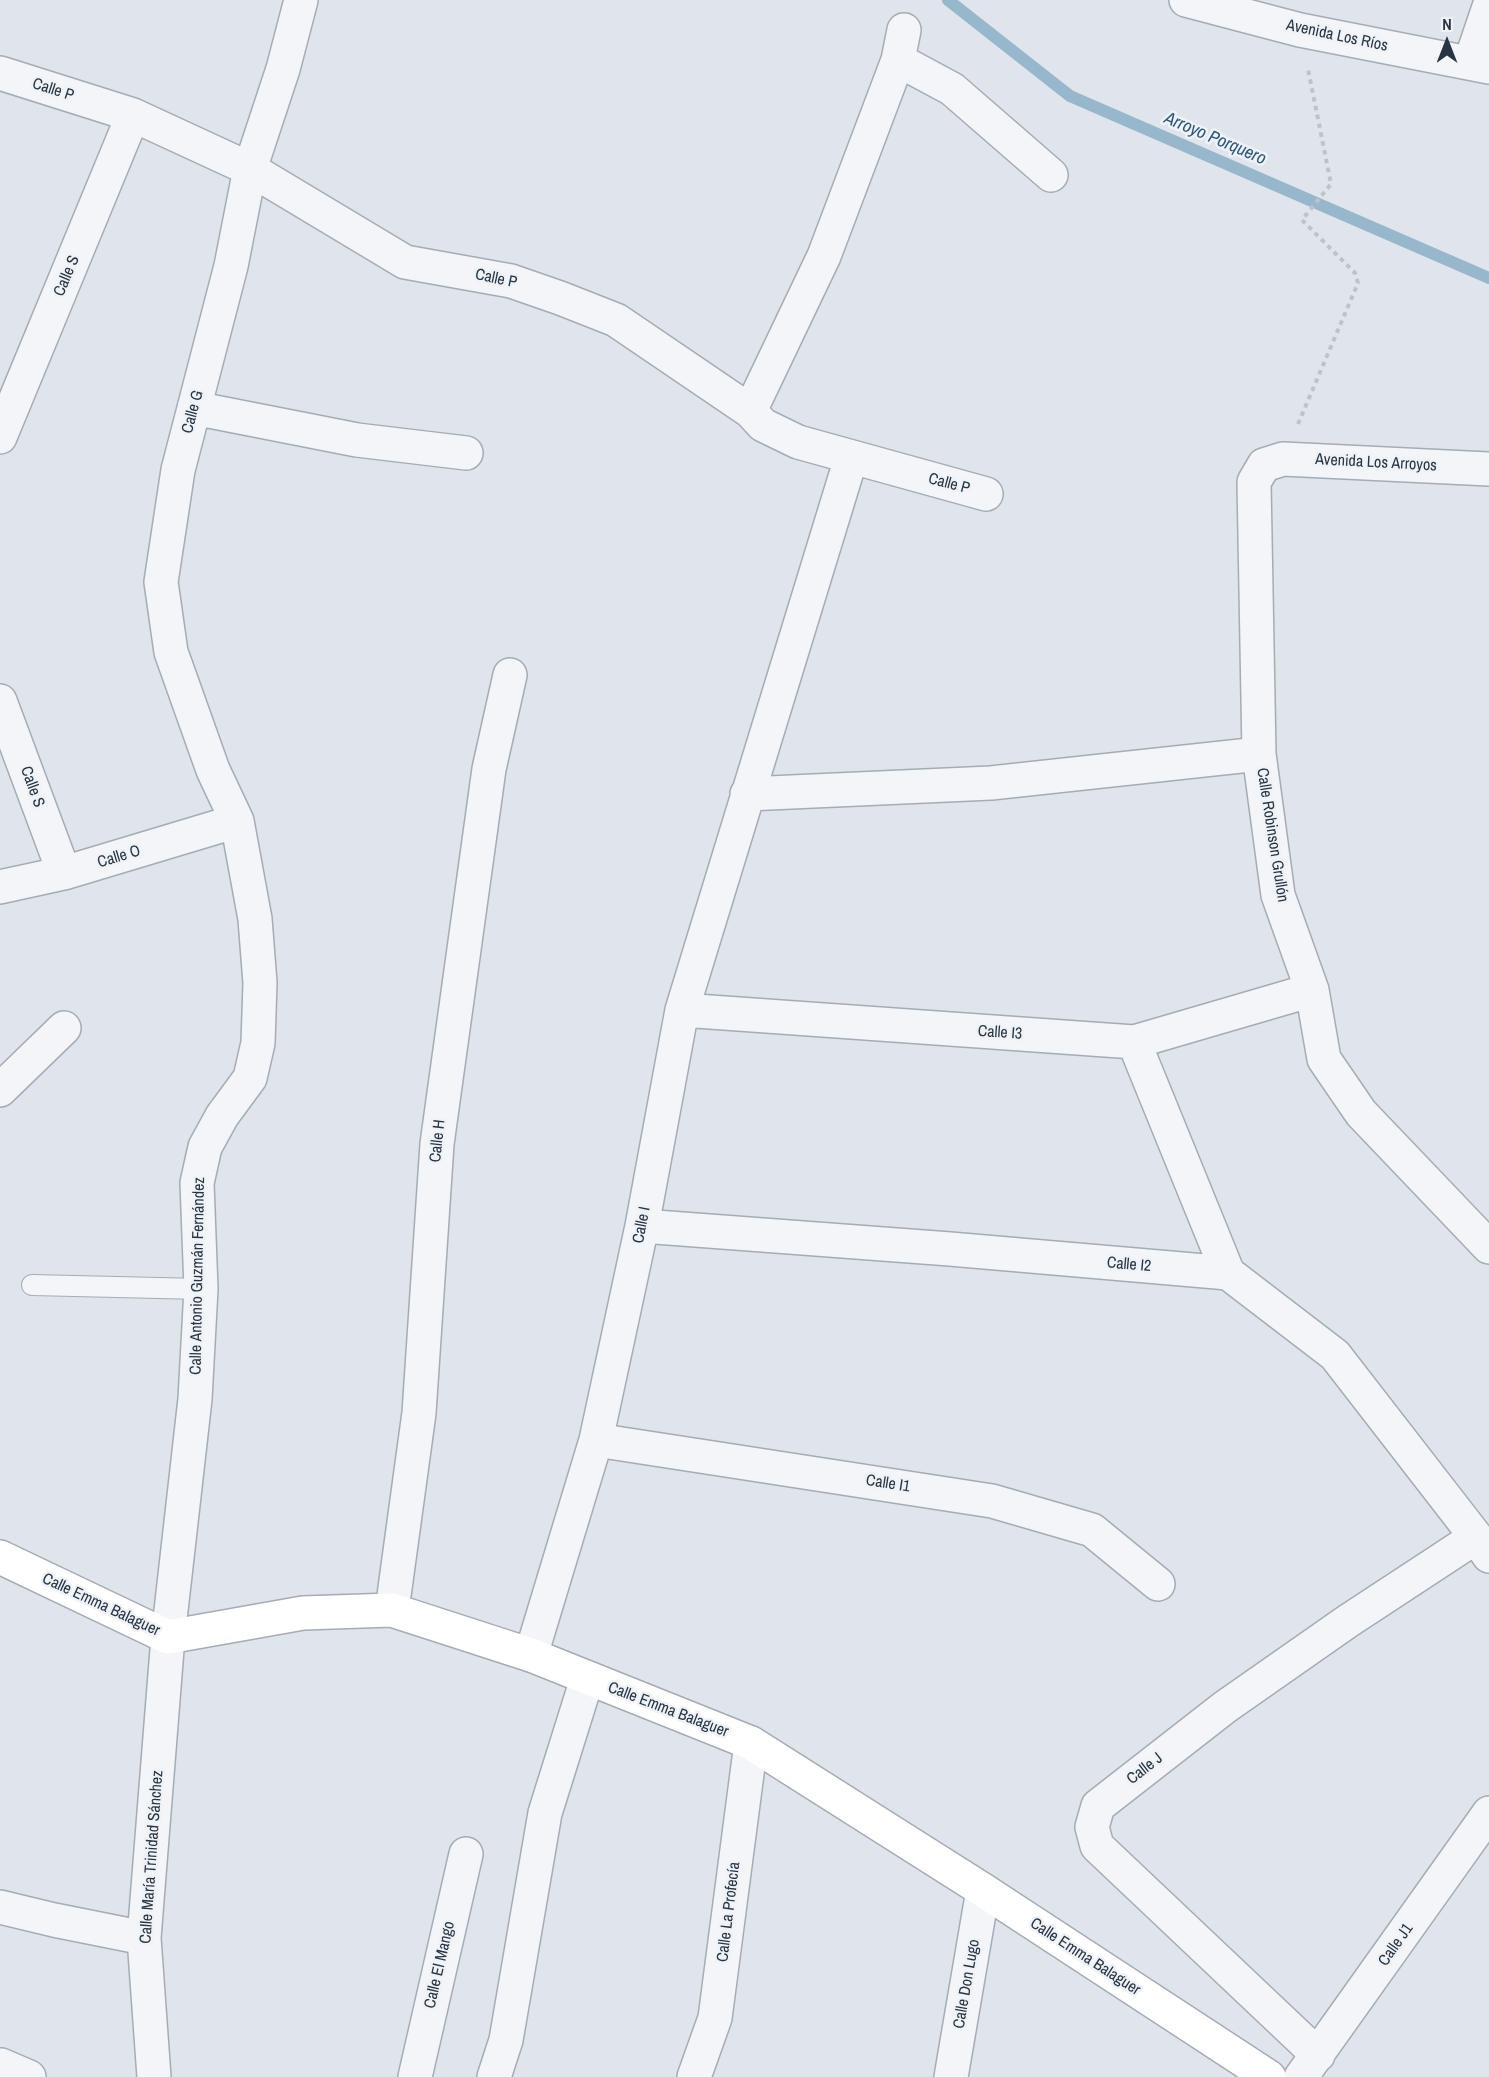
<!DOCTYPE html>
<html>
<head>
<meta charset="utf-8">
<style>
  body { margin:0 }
  #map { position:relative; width:1489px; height:2077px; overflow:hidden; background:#dfe5ea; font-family:"Archivo Narrow",sans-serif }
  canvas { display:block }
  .north { position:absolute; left:1417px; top:12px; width:60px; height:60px; -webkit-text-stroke:4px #eff3f7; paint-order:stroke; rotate:0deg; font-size:16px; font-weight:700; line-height:24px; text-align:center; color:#273443 }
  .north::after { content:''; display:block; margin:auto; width:21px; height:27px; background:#273443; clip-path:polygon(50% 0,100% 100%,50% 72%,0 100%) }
</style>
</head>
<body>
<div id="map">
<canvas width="1489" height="2077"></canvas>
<div class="north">N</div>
</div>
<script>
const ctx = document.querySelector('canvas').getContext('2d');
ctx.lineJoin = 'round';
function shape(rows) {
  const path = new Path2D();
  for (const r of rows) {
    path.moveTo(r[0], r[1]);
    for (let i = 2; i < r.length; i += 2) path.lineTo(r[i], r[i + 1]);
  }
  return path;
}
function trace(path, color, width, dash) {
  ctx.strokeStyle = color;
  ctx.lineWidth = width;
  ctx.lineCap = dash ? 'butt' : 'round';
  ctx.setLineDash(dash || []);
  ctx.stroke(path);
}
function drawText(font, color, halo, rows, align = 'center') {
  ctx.font = font + ' "Archivo Narrow",sans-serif';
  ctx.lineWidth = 5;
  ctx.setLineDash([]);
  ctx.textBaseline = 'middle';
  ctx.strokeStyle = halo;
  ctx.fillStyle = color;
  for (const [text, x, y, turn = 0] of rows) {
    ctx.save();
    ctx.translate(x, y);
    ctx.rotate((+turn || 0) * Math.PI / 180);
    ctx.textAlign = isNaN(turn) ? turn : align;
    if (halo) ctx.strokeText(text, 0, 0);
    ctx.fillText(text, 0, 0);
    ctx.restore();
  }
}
const stream = shape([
  [948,0,1070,96,1489,278]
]);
const path = shape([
  [1298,424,1358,283,1355,273,1302,220,1331,184,1308,69]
]);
const lane = shape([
  [32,1285,201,1289]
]);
const street = shape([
  [1186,0,1300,30,1489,67],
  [898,60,952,89,1051,175],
  [1470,63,1489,7],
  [0,73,133,115,250,169,405,262,511,281,560,298,616,320,750,411,763,425,798,442,986,494],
  [194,408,357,440,466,453],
  [750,411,824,256,898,60,904,30],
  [0,437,133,115],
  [1489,469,1283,459,1264,465,1254,482,1259,754,1278,895,1312,990,1324,1059,1361,1113,1489,1247],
  [0,701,64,873],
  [747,794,991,783,1259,754],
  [0,887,64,873,237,821],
  [682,1010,1134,1042,1312,990],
  [1134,1042,1228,1273],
  [0,1090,64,1028],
  [642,1226,950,1249,1228,1273,1335,1355,1476,1537,1489,1556],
  [596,1440,992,1501,1092,1530,1158,1584],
  [392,1610,419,1413,437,1144,489,769,510,675],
  [531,1655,596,1440,642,1226,682,1010,851,458],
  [0,1907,54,1920,144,1938],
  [1318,2055,1097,1846,1092,1827,1098,1806,1225,1707,1348,1621,1476,1537],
  [0,2066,1,2065,29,2077],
  [154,2077,144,1938,168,1637,195,1399,201,1289,197,1183,205,1147,222,1116,250,1078,258,1043,260,983,255,919,237,821,213,770,171,652,161,582,178,470,231,266,250,169,283,69,301,0],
  [415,2077,466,1854],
  [494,2077,506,2040,545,1813,587,1679],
  [694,2077,715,2018,751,1743],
  [951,2077,983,1890],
  [1301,2077,1489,1813]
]);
const secondary = shape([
  [0,1557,168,1637,303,1613,392,1610,531,1655,751,1743,983,1890,1269,2077]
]);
const streetNames = [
  ["Avenida Los Ríos",1337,36,12],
  ["Calle P",53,90,18],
  ["Calle S",67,276,-67],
  ["Calle P",496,279,12],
  ["Calle G",193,412,-75],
  ["Avenida Los Arroyos",1376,463,3],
  ["Calle P",949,484,15],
  ["Calle S",32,787,70],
  ["Calle Robinson Grullón",1272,835,81],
  ["Calle O",119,857,-17],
  ["Calle I3",1000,1033,4],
  ["Calle H",438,1141,-84],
  ["Calle I",642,1225,-79],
  ["Calle I2",1129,1265,5],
  ["Calle Antonio Guzmán Fernández",198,1276,-89],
  ["Calle I1",888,1484,9],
  ["Calle Emma Balaguer",101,1605,25],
  ["Calle Emma Balaguer",668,1710,21],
  ["Calle J",1145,1769,-38],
  ["Calle María Trinidad Sánchez",152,1857,-86],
  ["Calle La Profecía",729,1912,-83],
  ["Calle J1",1396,1945,-55],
  ["Calle Emma Balaguer",1085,1957,33],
  ["Calle El Mango",440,1965,-77],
  ["Calle Don Lugo",967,1984,-80]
];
const waterNames = [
  ["Arroyo Porquero",1215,139,23]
];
trace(stream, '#97b7cd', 12);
trace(lane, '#a4acb5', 22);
trace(street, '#a4acb5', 36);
trace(secondary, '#a4acb5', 36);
trace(path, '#bec3c9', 4, [4.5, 4.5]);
trace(lane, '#f3f5f8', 20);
trace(street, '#f3f5f8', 33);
trace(secondary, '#fff', 33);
drawText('16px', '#273443', '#eff3f7', streetNames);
drawText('italic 18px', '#2d587b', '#eff3f7', waterNames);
</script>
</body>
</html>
